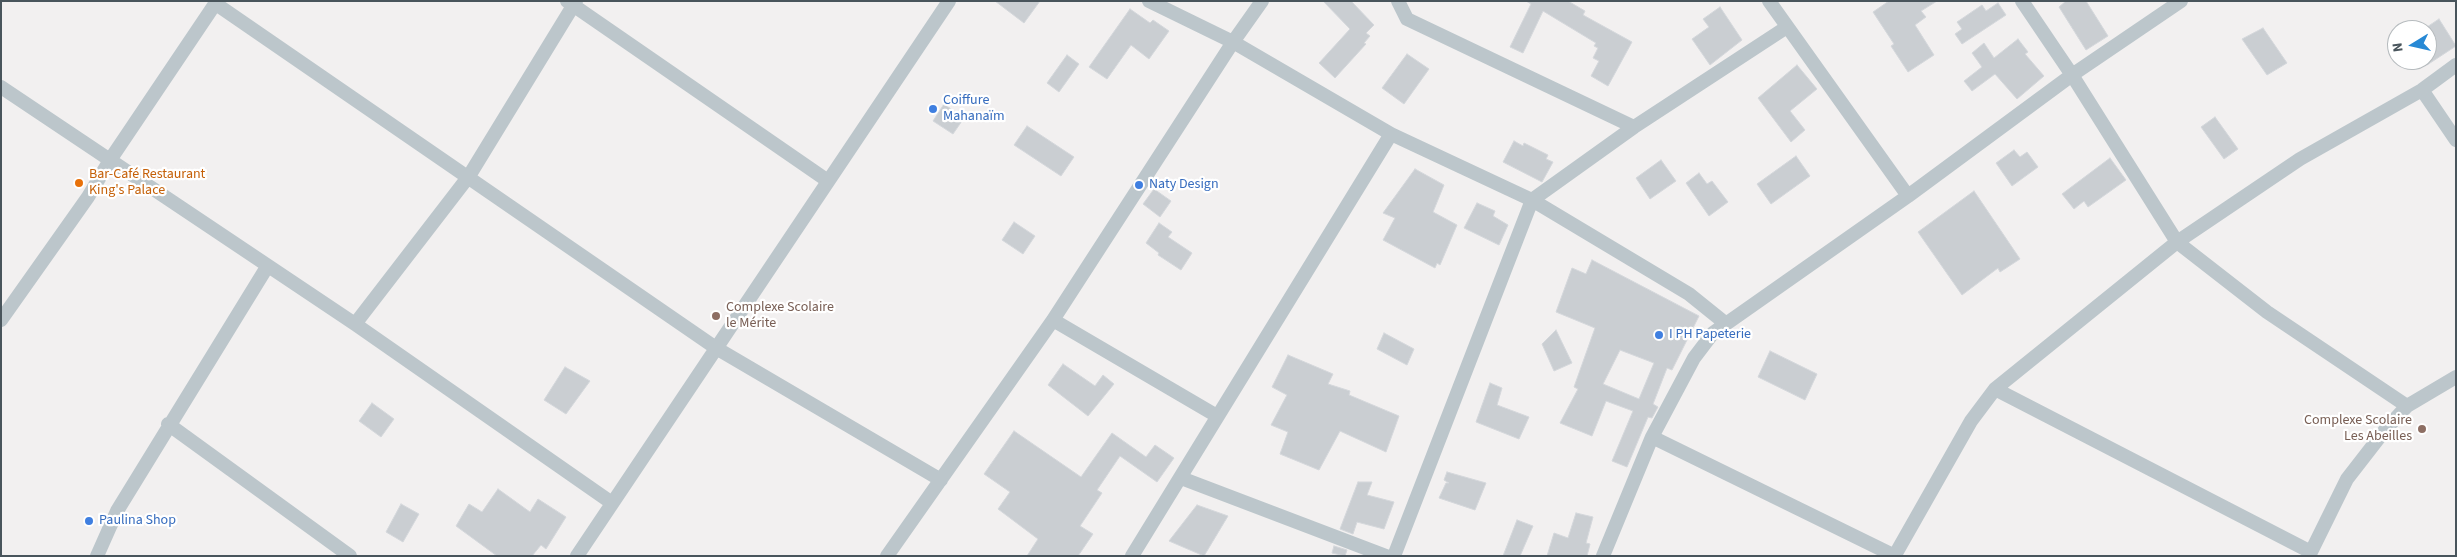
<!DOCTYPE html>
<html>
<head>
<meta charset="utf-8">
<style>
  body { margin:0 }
  #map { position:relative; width:2457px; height:557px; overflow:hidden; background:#f2f0f0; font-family:"Source Sans 3",sans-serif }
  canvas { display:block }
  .frame { position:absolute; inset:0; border:2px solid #49555c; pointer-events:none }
  .north { position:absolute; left:2387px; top:20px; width:50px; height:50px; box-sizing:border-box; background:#fff; border:1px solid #b6bbbe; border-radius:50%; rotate:261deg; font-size:14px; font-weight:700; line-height:20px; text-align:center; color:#49555c }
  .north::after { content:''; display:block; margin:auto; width:18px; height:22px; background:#2789d5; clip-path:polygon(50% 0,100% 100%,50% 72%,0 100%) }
</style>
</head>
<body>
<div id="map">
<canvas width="2457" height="557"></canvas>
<div class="frame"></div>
<div class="north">N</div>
</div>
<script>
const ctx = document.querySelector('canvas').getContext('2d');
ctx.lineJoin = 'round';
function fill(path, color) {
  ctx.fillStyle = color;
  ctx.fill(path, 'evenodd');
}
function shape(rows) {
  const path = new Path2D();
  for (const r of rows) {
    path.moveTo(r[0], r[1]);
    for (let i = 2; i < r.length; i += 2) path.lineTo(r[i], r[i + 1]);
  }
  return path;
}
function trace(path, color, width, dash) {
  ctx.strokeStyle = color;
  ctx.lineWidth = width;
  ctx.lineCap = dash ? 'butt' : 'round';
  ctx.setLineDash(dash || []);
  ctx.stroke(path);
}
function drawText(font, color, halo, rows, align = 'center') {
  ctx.font = font + ' "Source Sans 3",sans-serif';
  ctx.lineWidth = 4.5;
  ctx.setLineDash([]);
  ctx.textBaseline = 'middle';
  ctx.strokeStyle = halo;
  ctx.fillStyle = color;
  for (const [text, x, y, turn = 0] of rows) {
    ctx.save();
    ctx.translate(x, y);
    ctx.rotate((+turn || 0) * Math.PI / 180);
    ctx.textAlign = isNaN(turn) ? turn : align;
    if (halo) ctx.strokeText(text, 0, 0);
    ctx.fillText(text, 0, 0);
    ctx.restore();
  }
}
const building = shape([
  [995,1,1040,1,1024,23,995,1],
  [1323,1,1351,1,1374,25,1366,33,1370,36,1364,43,1366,44,1335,78,1319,63,1350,29,1323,1],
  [1526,1,1568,1,1585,11,1583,15,1632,42,1608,86,1591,76,1599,61,1593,58,1598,48,1594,46,1596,43,1543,11,1523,53,1510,47,1531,4,1526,1],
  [1889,1,1937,1,1921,11,1926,17,1915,25,1934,55,1908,72,1891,46,1894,44,1873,12,1889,1],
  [2066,1,2086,1,2108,36,2086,50,2059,7,2066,1],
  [1998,3,2006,15,1962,44,1955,34,1962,29,1957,22,1982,5,1986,11,1998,3],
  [1720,7,1742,40,1710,65,1692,39,1709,27,1703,19,1720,7],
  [1130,9,1150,23,1153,20,1169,31,1149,59,1131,45,1107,79,1089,67,1130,9],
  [2439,19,2456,46,2427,65,2427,27,2439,19],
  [2263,28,2287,63,2267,75,2242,39,2263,28],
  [2018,39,2028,52,2025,54,2044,76,2017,99,1995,74,1972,91,1964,81,1982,67,1972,53,1984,43,1994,58,2018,39],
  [1407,54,1429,69,1404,104,1382,88,1407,54],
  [1067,55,1079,64,1059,92,1047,83,1067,55],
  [1797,65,1817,89,1790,111,1805,130,1791,142,1758,98,1797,65],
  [944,104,964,118,953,134,933,121,944,104],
  [2215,117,2238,149,2224,159,2201,127,2215,117],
  [1027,126,1074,157,1061,176,1014,145,1027,126],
  [1514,141,1523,146,1524,143,1548,155,1546,159,1553,162,1542,182,1503,162,1514,141],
  [2014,150,2020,157,2027,152,2038,167,2012,186,1996,163,2014,150],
  [1796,156,1810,176,1771,204,1757,184,1796,156],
  [2110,158,2126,180,2088,207,2084,201,2074,209,2062,194,2110,158],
  [1661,160,1676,181,1650,199,1636,178,1661,160],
  [1415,169,1444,185,1433,212,1457,225,1440,265,1437,263,1435,268,1383,240,1395,218,1383,213,1415,169],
  [1699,173,1707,184,1712,181,1728,202,1709,216,1686,183,1699,173],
  [1154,189,1171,201,1160,217,1143,204,1154,189],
  [1974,191,2020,259,2000,272,1998,268,1962,295,1918,232,1974,191],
  [1477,203,1495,211,1493,216,1508,225,1499,245,1464,228,1477,203],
  [1014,222,1035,236,1023,254,1002,240,1014,222],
  [1159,223,1172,232,1168,237,1192,253,1181,270,1158,255,1159,253,1146,243,1159,223],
  [1592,260,1699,316,1672,370,1667,368,1653,404,1658,407,1652,418,1648,417,1627,467,1612,461,1633,411,1606,401,1592,436,1560,423,1578,389,1574,387,1595,328,1556,312,1572,268,1586,274,1592,260],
  [1620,350,1654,363,1639,399,1603,384,1620,350],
  [1556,330,1572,363,1554,371,1542,344,1556,330],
  [1384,333,1414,349,1407,365,1377,349,1384,333],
  [1770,351,1817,374,1805,400,1758,377,1770,351],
  [1288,355,1333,374,1328,384,1350,391,1349,395,1399,416,1386,452,1340,431,1319,470,1280,454,1288,432,1271,425,1287,395,1272,387,1288,355],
  [1063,364,1095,386,1103,375,1114,384,1088,416,1048,385,1063,364],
  [565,367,590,381,566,414,544,400,565,367],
  [1490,383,1502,388,1497,405,1529,417,1519,439,1476,422,1490,383],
  [372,403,394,419,381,437,359,421,372,403],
  [1014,431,1081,477,1112,433,1146,457,1155,445,1174,458,1157,482,1120,456,1097,490,1102,493,1080,526,1093,534,1078,556,1027,556,1038,539,998,509,1010,492,984,474,1014,431],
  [1447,472,1486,483,1475,510,1439,498,1446,483,1449,483,1444,480,1447,472],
  [1358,482,1372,482,1367,495,1394,502,1384,529,1357,522,1353,534,1340,529,1358,482],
  [498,489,530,512,538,499,566,517,546,549,541,545,532,556,497,556,456,526,469,504,482,512,498,489],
  [401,504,419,514,403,542,386,532,401,504],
  [1197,505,1228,516,1204,556,1169,541,1197,505],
  [1576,513,1593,517,1586,543,1590,544,1587,556,1547,556,1554,533,1568,538,1576,513],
  [1517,520,1533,526,1520,556,1503,556,1517,520],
  [1334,546,1347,550,1345,556,1332,553,1334,546]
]);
const minor = shape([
  [567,1,828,181],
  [1149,1,1233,42,1391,134,1532,200,1689,294,1725,323],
  [1398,1,1407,19,1634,127],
  [1769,1,1908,196],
  [2022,1,2072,75,2177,242,2267,312,2407,406],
  [216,4,716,348,941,480],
  [1,87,355,324,612,503],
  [2422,90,2456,140],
  [1,320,88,197,110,160,217,1],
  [1053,320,1217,416],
  [355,324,469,176,576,1],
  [1995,389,2311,552],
  [168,424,350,556],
  [1652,437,1895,556],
  [1181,478,1386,556],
  [1895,555,1971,421,1995,389,2177,242,2300,159,2422,90,2456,65],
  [97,556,117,511,267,267],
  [577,556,949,1],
  [887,556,1053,320,1233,42,1262,1],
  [1132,556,1391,134],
  [1394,556,1532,200,1634,127,1787,27],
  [1603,556,1652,437,1694,358,1713,333,1908,196,2072,75,2181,1],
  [2309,556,2347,479,2385,430,2407,406,2456,377]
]);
const markers = [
  [933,109,5,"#3f7fe0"],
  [79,183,5,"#e8710a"],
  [1139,185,5,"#3f7fe0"],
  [716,316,5,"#8d6e63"],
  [1659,335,5,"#3f7fe0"],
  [2422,429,5,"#8d6e63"],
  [89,521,5,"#3f7fe0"]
];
const shopNames = [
  ["Coiffure",943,101],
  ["Mahanaïm",943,117],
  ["Naty Design",1149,185],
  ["I PH Papeterie",1669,335],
  ["Paulina Shop",99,521]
];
const foodNames = [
  ["Bar-Café Restaurant",89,175],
  ["King's Palace",89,191]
];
const educationNames = [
  ["Complexe Scolaire",726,308],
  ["le Mérite",726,324],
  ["Complexe Scolaire",2412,421,"right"],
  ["Les Abeilles",2412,437,"right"]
];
fill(building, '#caced2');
trace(building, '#d4d7db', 1);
trace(minor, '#bcc6cb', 14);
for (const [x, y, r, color] of markers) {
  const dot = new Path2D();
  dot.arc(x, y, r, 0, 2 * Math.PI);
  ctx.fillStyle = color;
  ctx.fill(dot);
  trace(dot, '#fff', 2);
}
drawText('14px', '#366cbe', '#fff', shopNames, 'left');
drawText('14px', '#c56008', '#fff', foodNames, 'left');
drawText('14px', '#785e54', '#fff', educationNames, 'left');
</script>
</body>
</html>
